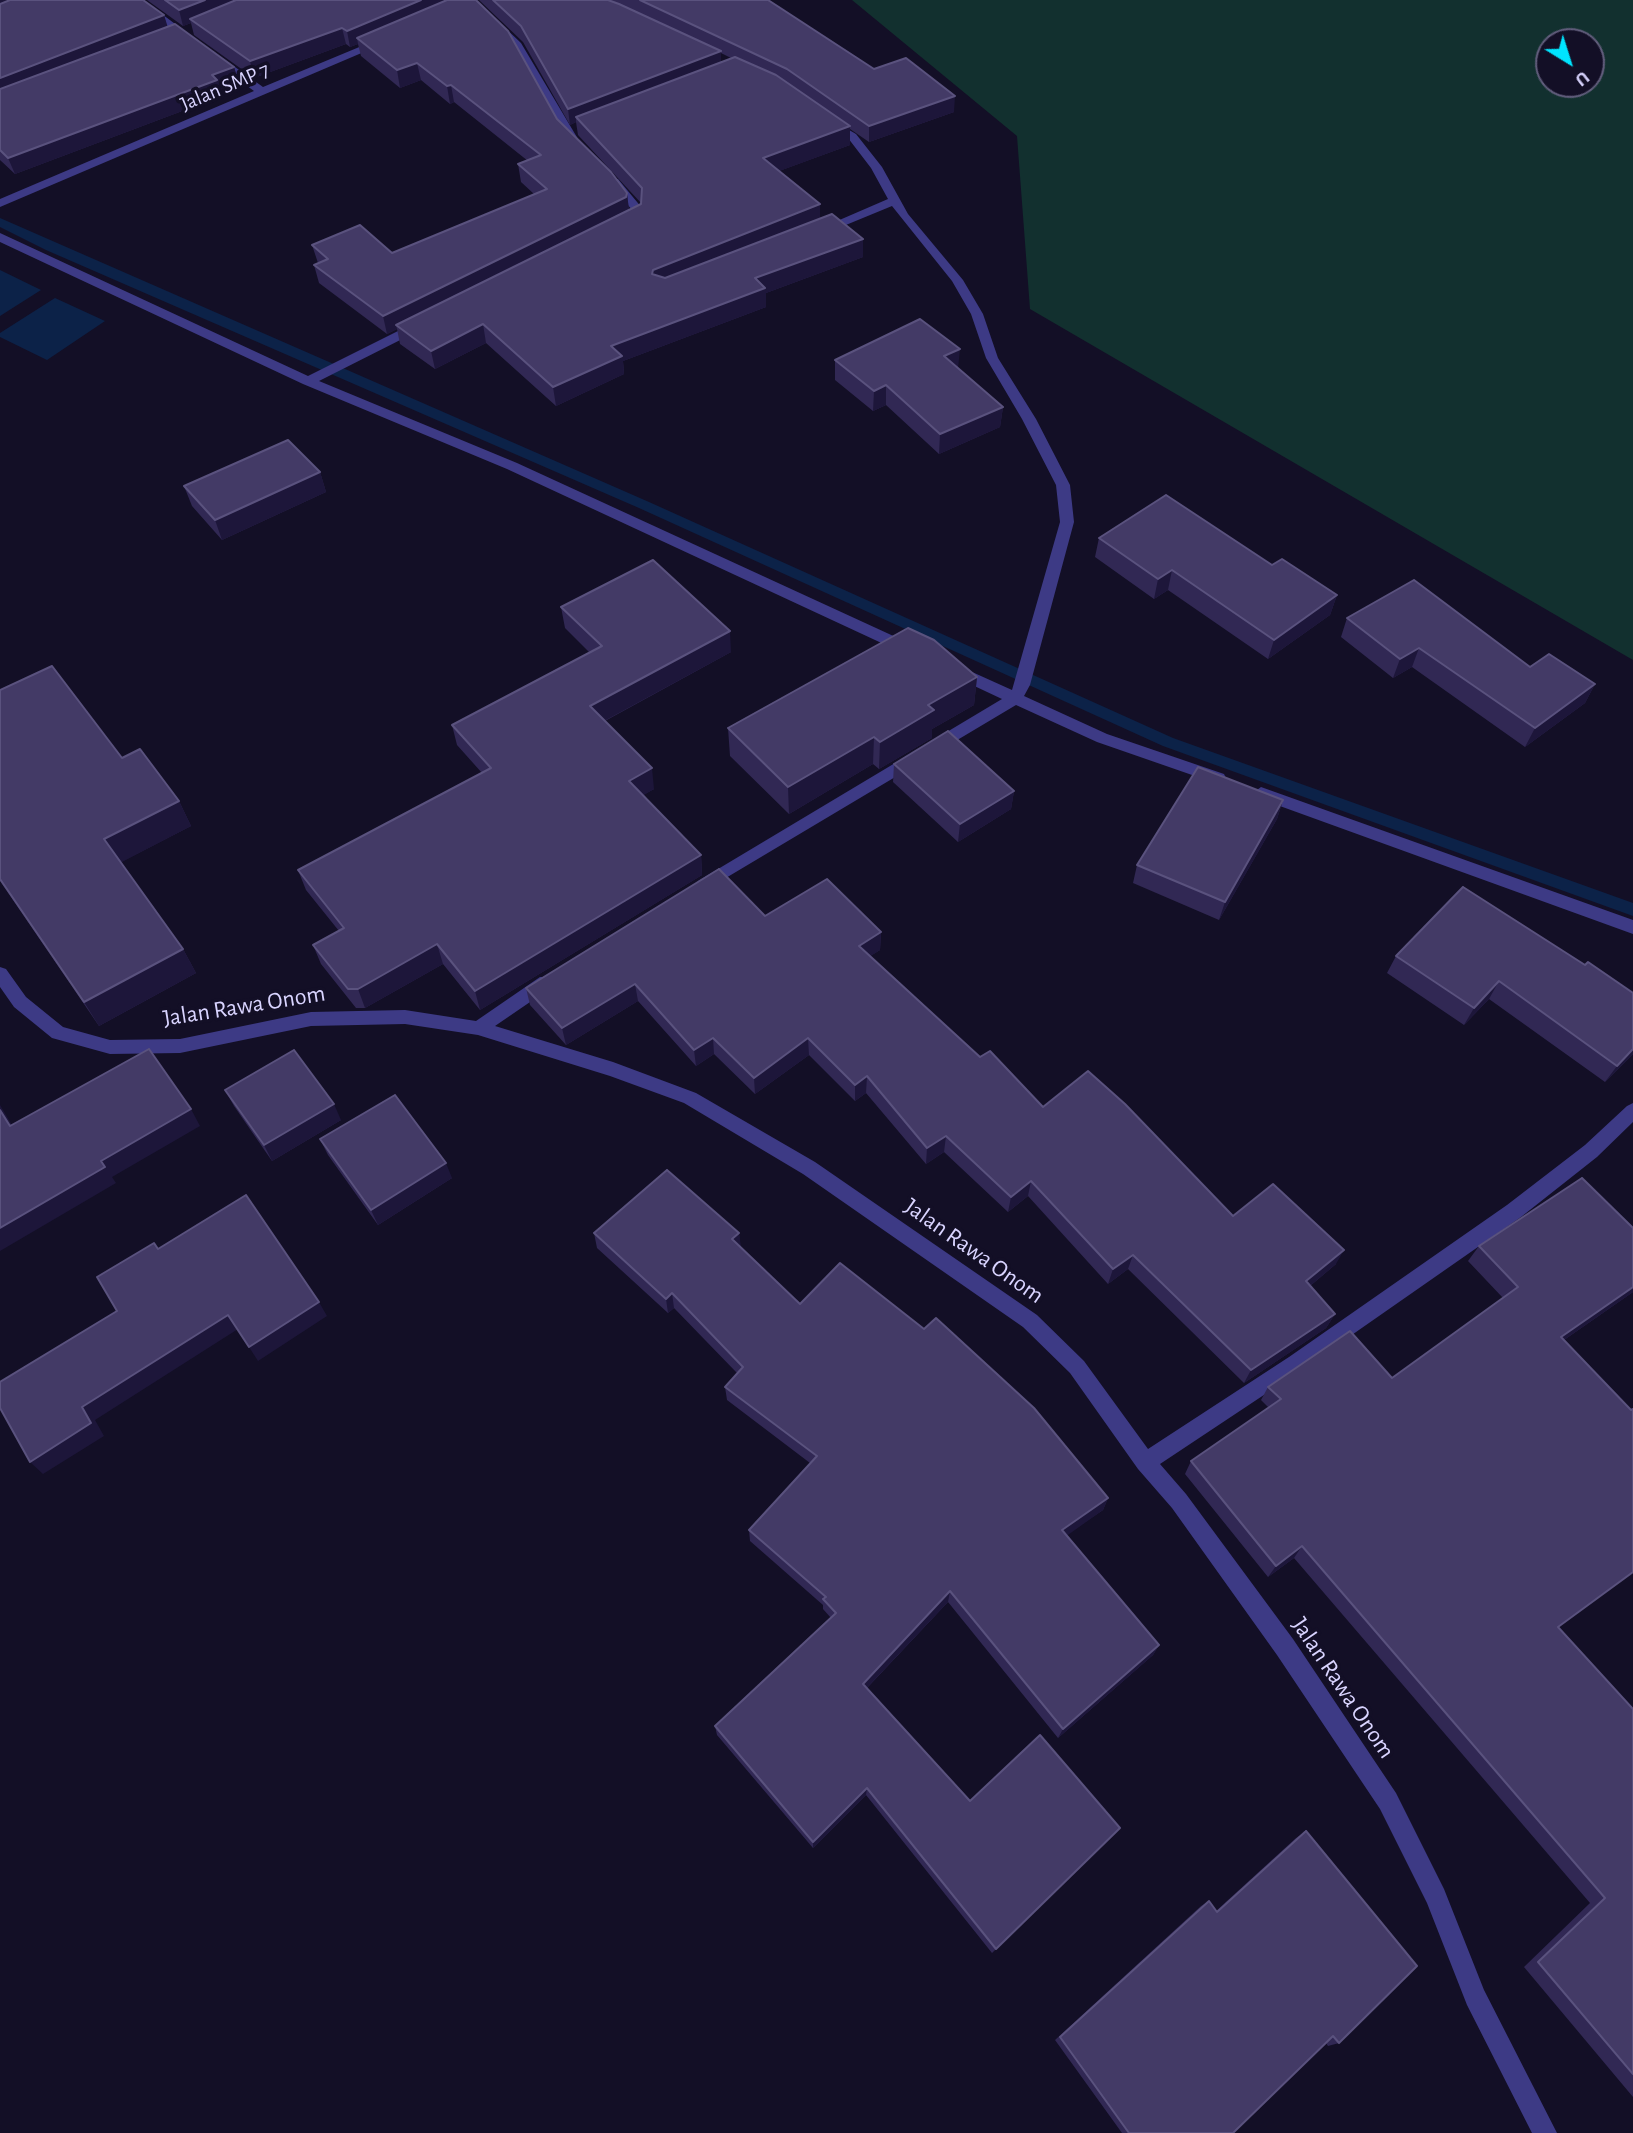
<!DOCTYPE html>
<html>
<head>
<meta charset="utf-8">
<style>
  body { margin:0 }
  #map { position:relative; width:1633px; height:2133px; overflow:hidden; background:#130f26; font-family:"Alegreya Sans",sans-serif }
  canvas { display:block }
  .north { position:absolute; left:1535px; top:28px; width:70px; height:70px; box-sizing:border-box; background:#130f26; border:2px solid #625e7d; border-radius:50%; rotate:142deg; font-size:19px; font-weight:700; line-height:28px; text-align:center; color:#d9d4ff }
  .north::after { content:''; display:block; margin:auto; width:24px; height:32px; background:#00e5ff; clip-path:polygon(50% 0,100% 100%,50% 72%,0 100%) }
</style>
</head>
<body>
<div id="map">
<canvas width="1633" height="2133"></canvas>
<div class="north">U</div>
</div>
<script>
const ctx = document.querySelector('canvas').getContext('2d');
ctx.lineJoin = 'round';
function fill(path, color) {
  ctx.fillStyle = color;
  ctx.fill(path, 'evenodd');
}
function shape(rows) {
  const path = new Path2D();
  for (const r of rows) {
    path.moveTo(r[0], r[1]);
    for (let i = 2; i < r.length; i += 2) path.lineTo(r[i], r[i + 1]);
  }
  return path;
}
function trace(path, color, width, dash) {
  ctx.strokeStyle = color;
  ctx.lineWidth = width;
  ctx.lineCap = dash ? 'butt' : 'round';
  ctx.setLineDash(dash || []);
  ctx.stroke(path);
}
function drawText(font, color, halo, rows, align = 'center') {
  ctx.font = font + ' "Alegreya Sans",sans-serif';
  ctx.lineWidth = 7;
  ctx.setLineDash([]);
  ctx.textBaseline = 'middle';
  ctx.strokeStyle = halo;
  ctx.fillStyle = color;
  for (const [text, x, y, turn = 0] of rows) {
    ctx.save();
    ctx.translate(x, y);
    ctx.rotate((+turn || 0) * Math.PI / 180);
    ctx.textAlign = isNaN(turn) ? turn : align;
    if (halo) ctx.strokeText(text, 0, 0);
    ctx.fillText(text, 0, 0);
    ctx.restore();
  }
}
const green = shape([
  [852,0,1633,0,1633,660,1030,309,1017,136],
  [1549,42,1591,42,1591,84,1549,84]
]);
const water = shape([
  [0,270,41,290,0,316],
  [55,298,105,321,47,360,0,337,0,333]
]);
const stream = shape([
  [0,218,649,502,1173,738,1633,903,1633,916,1163,746,639,508,46,250,0,227,0,218]
]);
const street = shape([
  [131,0,143,0,194,38,185,40,131,0],
  [465,0,476,0,521,43,578,139,576,141,566,139,513,47,465,0],
  [381,38,386,41,385,43,0,207,0,199,254,91,213,61,213,57,221,57,263,87,381,38],
  [832,120,856,134,882,167,908,214,963,280,983,314,998,358,1036,419,1070,485,1074,522,1030,685,1024,696,1107,734,1224,774,1226,778,1218,784,1097,742,1016,705,704,891,696,885,698,881,1002,699,951,675,951,667,961,667,1012,690,1060,522,1056,485,1022,419,986,358,971,314,952,281,892,206,824,234,814,231,888,199,871,168,848,138,828,125,826,123,832,120],
  [610,179,618,179,642,208,640,222,631,227,623,227,621,224,630,217,632,210,610,183,610,179],
  [0,233,308,376,416,322,424,322,424,328,319,381,517,463,913,645,915,649,913,653,903,653,507,469,303,384,0,242,0,233],
  [1261,787,1633,920,1633,934,1255,797,1253,793,1261,787],
  [0,967,6,969,26,997,63,1027,110,1040,180,1039,311,1012,405,1010,476,1021,540,977,552,977,554,982,552,987,495,1026,613,1062,696,1093,815,1162,1037,1315,1084,1361,1148,1449,1289,1357,1507,1205,1585,1145,1627,1106,1633,1103,1633,1122,1597,1157,1521,1217,1303,1369,1160,1464,1186,1494,1293,1639,1396,1793,1444,1889,1484,1990,1557,2133,1532,2133,1467,2005,1427,1903,1380,1809,1277,1655,1172,1508,1138,1469,1070,1373,1023,1327,803,1174,684,1103,610,1076,478,1035,405,1024,311,1026,180,1053,110,1054,52,1038,14,1007,0,987,0,967]
]);
const wall = shape([
  [0,0,164,15,167,27,234,67,239,83,220,90,222,96,15,174,0,160],
  [147,0,476,0,557,119,627,193,629,210,641,203,578,135,576,122,570,125,523,42,479,0,768,0,874,69,954,112,869,142,850,129,850,145,779,171,820,204,820,218,863,257,766,293,766,307,623,361,624,374,556,406,486,343,435,369,400,344,397,329,387,334,319,283,314,265,318,263,312,245,392,253,534,194,521,182,518,164,528,161,454,102,450,104,421,80,400,88,361,56,358,44,350,47,346,44,254,78,194,35,191,23,183,26],
  [721,53,731,58,721,62],
  [835,360,958,368,1003,407,1000,427,939,454,886,405,873,411,835,380],
  [320,472,326,492,222,540,192,506,184,486],
  [1099,538,1272,565,1337,595,1330,615,1268,659,1168,590,1154,599,1095,557],
  [561,607,731,652,605,721,654,789,643,795,701,855,702,875,480,1010,443,964,365,1008,356,1008,321,964,313,945,339,931,306,890,298,870,482,773,457,745,452,725,590,653,565,628],
  [1347,618,1530,667,1595,684,1585,703,1525,747,1412,667,1393,678,1341,637],
  [977,677,974,705,932,729,932,738,879,769,873,764,789,814,730,756,728,728],
  [0,690,122,758,179,801,191,826,121,862,183,949,196,973,99,1026,0,881],
  [894,764,1014,791,1011,809,958,842,893,782],
  [1283,800,1277,819,1219,920,1133,883,1137,865],
  [765,916,881,932,880,950,870,956,980,1057,1043,1107,1233,1216,1336,1264,1310,1286,1335,1314,1326,1328,1244,1383,1128,1269,1108,1284,1028,1196,1008,1212,944,1152,926,1164,866,1093,855,1101,809,1055,755,1094,714,1054,696,1066,638,1001,566,1045,530,1005,526,988],
  [1396,956,1585,965,1633,1054,1605,1082,1489,999,1464,1025,1387,973],
  [225,1090,341,1120,272,1161,234,1106],
  [320,1139,452,1178,378,1225,328,1155],
  [1633,1228,1633,1292,1564,1340,1558,1627,1633,1709,1633,2097,1524,1967,1590,1903,1294,1558,1268,1577,1185,1474,1191,1461,1269,1408,1261,1400,1268,1387,1392,1378,1503,1298,1468,1261,1479,1246],
  [594,1233,739,1233,740,1247,800,1304,1108,1498,1103,1510,1066,1535,1159,1645,1153,1655,1058,1738,948,1602,867,1688,970,1801,1114,1834,992,1953,866,1795,813,1848,717,1735,715,1726,831,1618,823,1609,823,1605,750,1541,749,1530,810,1463,727,1400,725,1387,737,1373,674,1308,668,1313,597,1248],
  [1306,1831,1339,2043,1328,2046,1326,2043,1233,2133,1122,2133,1055,2040,1201,1906,1209,1901,1216,1911,1296,1838]
]);
const shadedWall = shape([
  [0,0,29,0,0,11],
  [205,0,251,0,190,19,191,23,183,26,179,10],
  [421,0,451,0,357,38,358,44,350,47,347,31],
  [164,15,169,31,0,96,0,78],
  [342,28,346,44,254,78,250,61],
  [721,51,721,67,576,117,576,122,570,125,568,109],
  [417,63,421,80,400,88,397,70],
  [234,67,239,83,220,90,222,96,15,174,8,158],
  [451,85,454,102,450,104,447,86],
  [955,96,954,112,869,142,869,126],
  [850,126,850,145,763,177,763,158],
  [627,193,629,211,396,325,397,329,387,334,383,316],
  [820,204,820,223,654,292,652,274,653,270],
  [863,239,863,257,766,293,766,307,623,361,624,374,556,406,553,387,611,346,755,278],
  [483,324,486,343,435,369,431,351],
  [960,349,958,369,944,356],
  [886,385,886,405,873,411,874,391],
  [1003,407,1000,427,939,454,940,434],
  [320,472,326,492,222,540,215,520],
  [1172,570,1168,590,1154,599,1158,579],
  [1337,595,1330,615,1268,659,1274,640],
  [730,631,731,652,593,727,590,706],
  [1419,648,1412,667,1393,678,1400,659],
  [977,677,974,705,932,729,932,738,879,769,880,742,928,705],
  [1595,684,1585,703,1525,747,1535,728],
  [874,737,873,764,789,814,788,787],
  [652,768,654,789,632,802,629,781],
  [1014,791,1011,809,958,842,960,824],
  [1283,800,1277,819,1219,920,1225,902],
  [179,801,191,826,118,864,104,839],
  [701,855,702,875,480,1010,475,991],
  [881,932,880,950,858,964,859,946],
  [437,944,443,964,365,1008,358,989],
  [183,949,196,973,99,1026,84,1002],
  [1499,981,1489,999,1464,1025,1474,1008],
  [635,984,638,1001,566,1045,562,1028],
  [713,1038,714,1054,696,1066,694,1050],
  [808,1038,809,1055,755,1094,754,1078],
  [1633,1049,1633,1054,1605,1082,1617,1066],
  [867,1076,866,1093,855,1101,855,1085],
  [334,1104,341,1120,272,1161,264,1145],
  [0,1105,22,1142,10,1126,0,1110],
  [191,1109,200,1126,112,1177,116,1183,0,1251,0,1228,101,1161],
  [946,1136,944,1152,926,1164,927,1148],
  [446,1163,452,1178,378,1225,371,1210],
  [1031,1181,1028,1196,1008,1212,1011,1197],
  [739,1233,741,1247,732,1239],
  [1344,1250,1336,1264,1298,1296,1306,1281],
  [1133,1255,1128,1269,1108,1284,1113,1269],
  [1633,1287,1633,1292,1548,1351,1561,1337],
  [672,1293,674,1308,668,1313,666,1299],
  [319,1302,327,1316,258,1361,249,1347],
  [1335,1314,1326,1328,1244,1383,1251,1370],
  [228,1315,238,1329,95,1420,104,1436,43,1474,30,1462,82,1407],
  [1108,1498,1103,1510,1058,1542,1062,1530],
  [1302,1546,1294,1558,1268,1577,1276,1566],
  [950,1591,948,1602,862,1693,863,1684],
  [1159,1645,1153,1655,1058,1738,1063,1729],
  [867,1788,866,1795,813,1848,813,1842]
]);
const building = shape([
  [10,0,143,0,164,15,0,78,0,4,10,0],
  [165,0,205,0,179,10,165,0],
  [236,0,421,0,347,31,342,28,250,61,190,19,236,0],
  [447,0,476,0,508,31,557,119,611,172,627,193,626,197,383,316,314,265,328,259,312,245,360,225,392,253,547,189,518,164,541,155,451,85,447,86,417,63,397,70,357,38,447,0],
  [493,0,608,0,619,4,721,51,568,109,521,26,493,0],
  [640,0,768,0,874,69,906,58,955,96,869,126,787,69,640,0],
  [175,24,234,67,212,75,217,80,8,158,0,150,0,89,175,24],
  [735,57,776,75,850,126,763,158,820,204,653,270,652,274,665,278,832,214,863,239,755,278,765,288,611,346,622,356,553,387,483,324,431,351,396,325,641,204,642,188,576,117,735,57],
  [920,319,960,349,944,356,1003,407,940,434,886,385,874,391,835,360,920,319],
  [288,440,320,472,215,520,184,486,288,440],
  [1166,495,1272,565,1282,559,1337,595,1274,640,1172,570,1158,579,1099,538,1166,495],
  [653,560,730,631,590,706,652,768,629,781,701,855,475,991,437,944,358,989,348,989,313,945,344,928,298,870,491,768,452,725,602,646,561,607,653,560],
  [1414,580,1530,667,1549,654,1595,684,1535,728,1419,648,1400,659,1347,618,1414,580],
  [908,628,934,640,977,677,928,705,934,710,880,742,874,737,788,787,728,728,908,628],
  [52,666,122,758,140,749,179,801,104,839,183,949,84,1002,0,879,0,690,52,666],
  [948,731,1014,791,960,824,894,764,948,731],
  [1198,767,1283,800,1225,902,1137,865,1198,767],
  [719,869,765,916,827,879,881,932,859,946,980,1057,990,1051,1043,1107,1088,1071,1125,1104,1233,1216,1273,1184,1344,1250,1306,1281,1335,1314,1251,1370,1133,1255,1113,1269,1031,1181,1011,1197,946,1136,927,1148,867,1076,855,1085,808,1038,754,1078,713,1038,694,1050,635,984,562,1028,526,988,719,869],
  [1463,887,1585,965,1588,962,1633,993,1633,1049,1617,1066,1499,981,1474,1008,1396,956,1463,887],
  [149,1049,191,1109,101,1161,105,1167,0,1228,0,1110,10,1126,149,1049],
  [294,1050,334,1104,264,1145,225,1090,294,1050],
  [395,1095,446,1163,371,1210,320,1139,395,1095],
  [667,1170,739,1233,732,1239,800,1304,840,1263,924,1329,936,1318,1034,1408,1108,1498,1062,1530,1159,1645,1063,1729,950,1591,863,1684,970,1801,1040,1735,1120,1828,996,1949,867,1788,813,1842,715,1726,836,1613,823,1599,826,1597,749,1530,817,1456,725,1387,743,1367,672,1293,666,1299,594,1233,667,1170],
  [1582,1178,1633,1228,1633,1287,1561,1337,1631,1410,1633,1409,1633,1572,1558,1627,1633,1709,1633,2074,1538,1962,1605,1898,1302,1546,1276,1566,1191,1461,1281,1399,1268,1387,1350,1331,1392,1378,1518,1287,1479,1246,1582,1178],
  [246,1195,319,1302,249,1347,228,1315,82,1407,91,1423,30,1462,0,1408,0,1382,117,1311,97,1277,154,1243,158,1249,246,1195],
  [1306,1831,1417,1966,1339,2043,1333,2036,1233,2133,1129,2133,1060,2037,1209,1901,1217,1912,1306,1831]
]);
const farStreetnames = [
  ["Jalan SMP 7",225,87,-23]
];
const streetNames = [
  ["Jalan Rawa Onom",244,1006,-9],
  ["Jalan Rawa Onom",974,1251,35],
  ["Jalan Rawa Onom",1343,1688,56]
];
fill(green, '#12302f');
fill(water, '#0c2248');
fill(stream, '#0c2248');
fill(street, '#3d3a85');
fill(wall, '#312854');
fill(shadedWall, '#1d163a');
fill(building, '#433a66');
trace(building, '#5a527e', 2);
drawText('21px', '#d9d4ff', '#130f26', farStreetnames);
drawText('24px', '#d9d4ff', '#130f26', streetNames);
</script>
</body>
</html>
